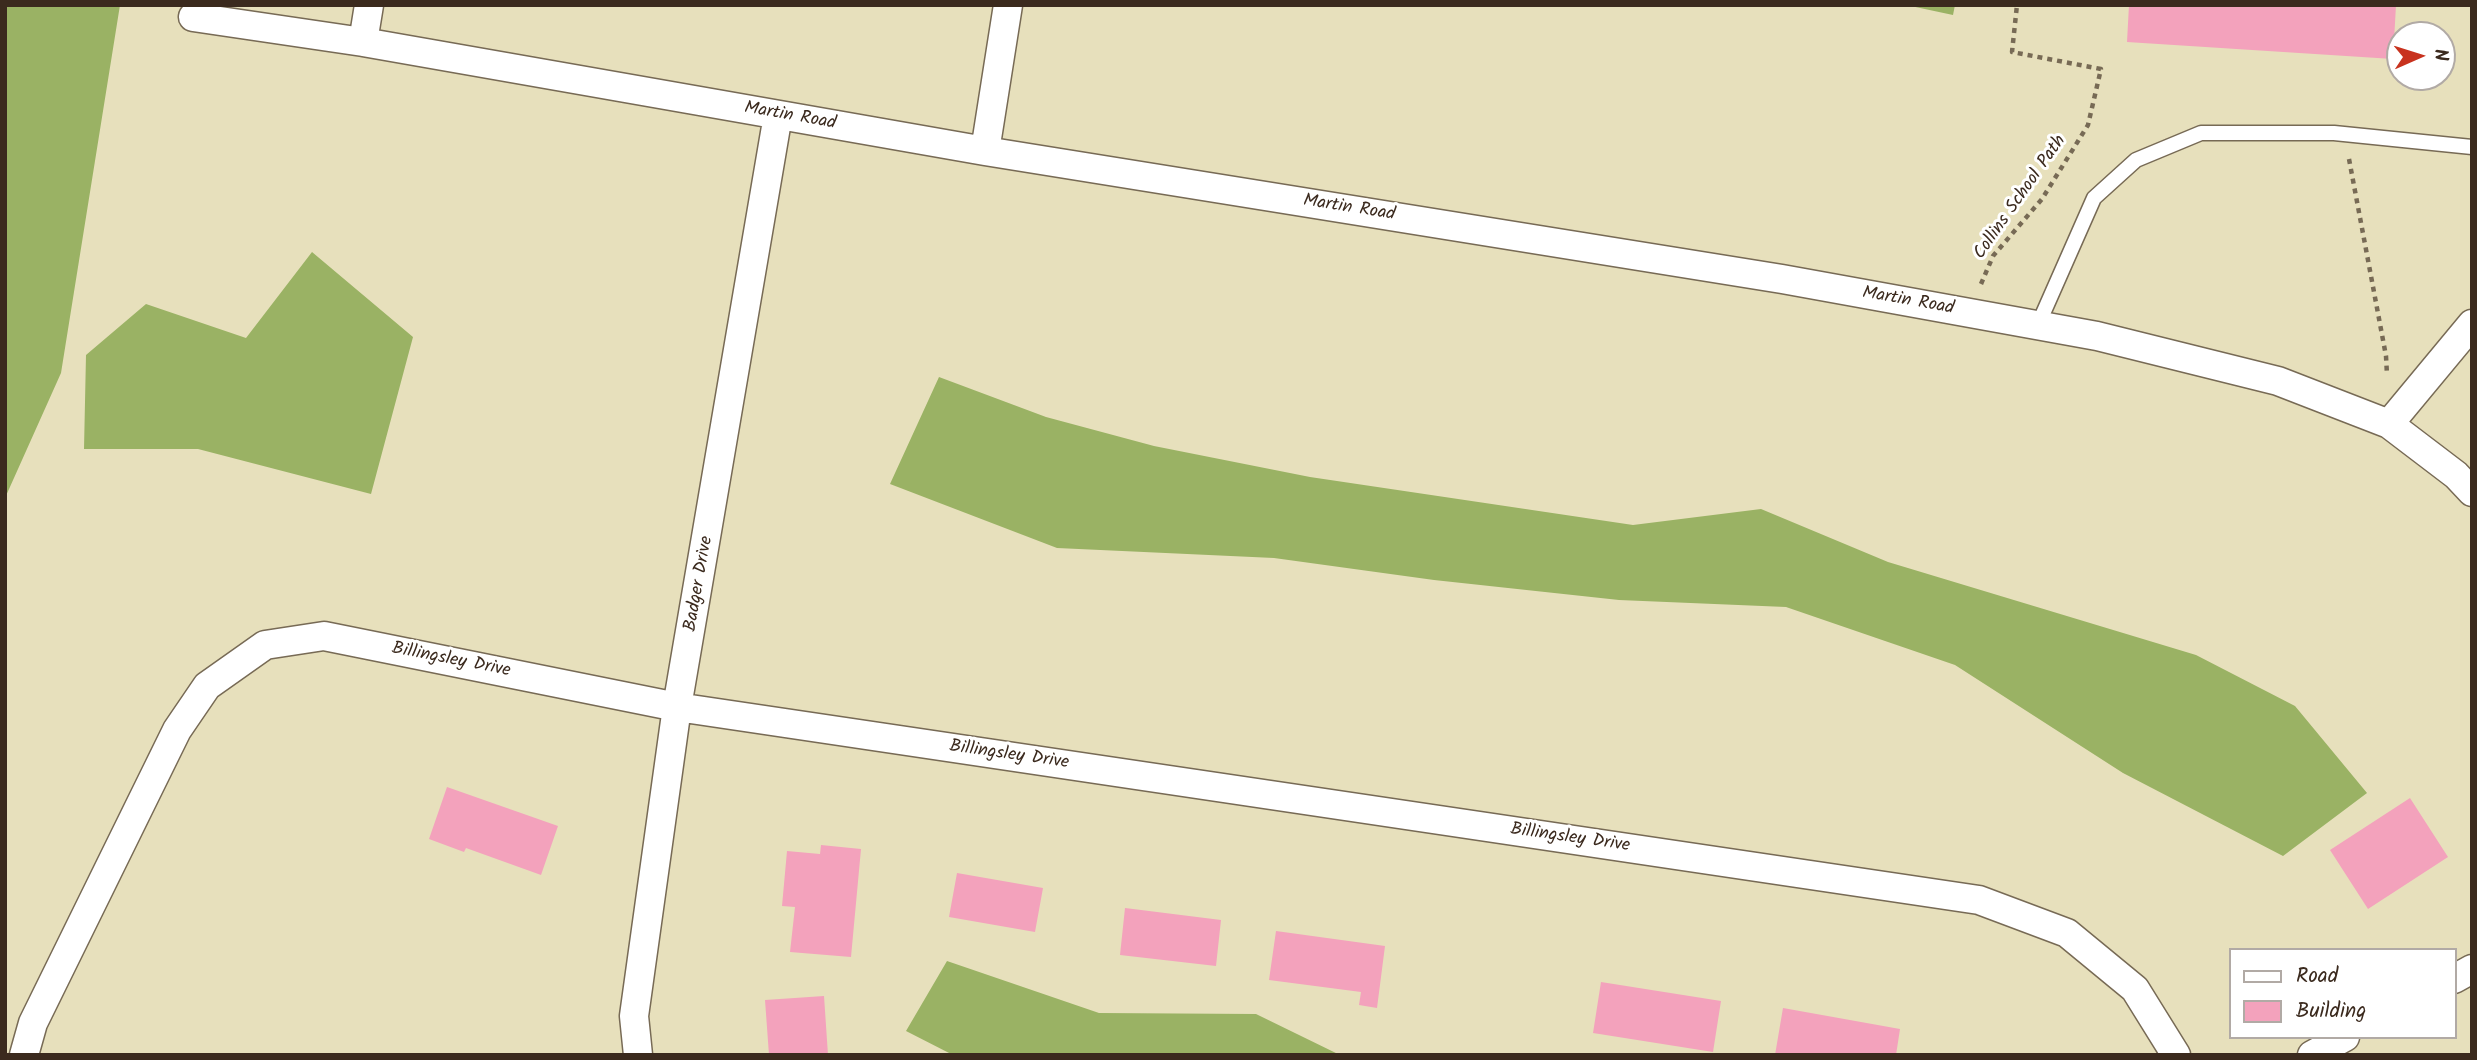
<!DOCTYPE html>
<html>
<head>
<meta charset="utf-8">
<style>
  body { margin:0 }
  #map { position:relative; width:2477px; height:1060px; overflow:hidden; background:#e7e0bc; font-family:Kalam,sans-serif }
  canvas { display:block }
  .frame { position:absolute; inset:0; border:7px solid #3b2a1e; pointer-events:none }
  .legend { position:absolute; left:2229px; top:948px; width:228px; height:91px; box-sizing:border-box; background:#fff; border:2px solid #b1aaa5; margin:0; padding:9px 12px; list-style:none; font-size:21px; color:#3b2a1e }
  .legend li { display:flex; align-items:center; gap:14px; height:35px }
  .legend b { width:35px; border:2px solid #b1aaa5 }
  .north { position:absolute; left:2386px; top:21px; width:70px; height:70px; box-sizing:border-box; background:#fff; border:2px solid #b1aaa5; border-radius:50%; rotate:87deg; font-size:19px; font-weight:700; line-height:28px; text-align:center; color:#3b2a1e }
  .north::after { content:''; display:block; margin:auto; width:24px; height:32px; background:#c8321e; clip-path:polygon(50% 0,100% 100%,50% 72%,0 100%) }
</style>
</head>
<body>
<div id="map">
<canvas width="2477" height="1060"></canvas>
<div class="frame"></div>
<ul class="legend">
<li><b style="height:9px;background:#fff"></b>Road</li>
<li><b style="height:19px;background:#f3a2bc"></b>Building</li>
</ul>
<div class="north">N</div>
</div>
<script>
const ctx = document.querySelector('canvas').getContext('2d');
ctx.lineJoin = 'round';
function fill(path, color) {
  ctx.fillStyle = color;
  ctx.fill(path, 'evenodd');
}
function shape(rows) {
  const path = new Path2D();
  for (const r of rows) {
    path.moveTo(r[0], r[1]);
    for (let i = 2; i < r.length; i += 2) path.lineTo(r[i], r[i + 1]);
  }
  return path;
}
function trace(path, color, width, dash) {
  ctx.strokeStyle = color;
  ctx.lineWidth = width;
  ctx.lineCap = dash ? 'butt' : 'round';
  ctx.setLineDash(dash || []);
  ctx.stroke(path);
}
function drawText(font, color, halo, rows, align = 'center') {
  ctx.font = font + ' Kalam,sans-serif';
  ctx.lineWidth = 6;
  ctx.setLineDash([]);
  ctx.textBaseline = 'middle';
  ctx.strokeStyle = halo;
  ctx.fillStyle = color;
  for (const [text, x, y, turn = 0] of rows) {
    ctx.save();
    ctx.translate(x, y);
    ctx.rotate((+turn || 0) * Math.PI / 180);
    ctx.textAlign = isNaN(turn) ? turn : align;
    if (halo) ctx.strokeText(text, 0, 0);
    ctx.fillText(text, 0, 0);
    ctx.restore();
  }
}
const forest = shape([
  [5,5,120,5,61,373,5,498],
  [1906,5,1955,5,1953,15],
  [312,252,413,337,371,494,198,449,84,449,86,355,146,304,246,338],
  [939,377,1046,417,1154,446,1310,477,1633,525,1761,509,1888,562,2196,655,2295,706,2367,793,2283,856,2123,773,1955,665,1786,607,1619,600,1434,580,1274,558,1057,548,890,484],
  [947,961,1099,1013,1256,1014,1340,1055,953,1055,906,1031]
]);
const building = shape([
  [2129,5,2396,5,2393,59,2127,42],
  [447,787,558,826,541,875,466,848,464,852,429,839],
  [2410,798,2448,857,2368,909,2330,850],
  [821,845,861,849,851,957,790,952,795,907,782,906,787,851,820,854],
  [957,873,1043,888,1035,932,949,917],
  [1125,908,1221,920,1216,966,1120,955],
  [1276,931,1385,946,1377,1008,1359,1005,1361,992,1269,980],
  [1601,982,1721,1001,1713,1052,1593,1033],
  [824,996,828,1055,769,1055,765,1000],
  [1783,1008,1900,1029,1896,1055,1775,1055]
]);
const path = shape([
  [2349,159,2386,356,2387,375],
  [1981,284,1993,256,2042,199,2088,125,2101,69,2012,52,2017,5]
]);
const lane = shape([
  [2038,325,2094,198,2136,160,2201,133,2334,133,2472,147]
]);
const street = shape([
  [193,17,363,42,985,151,1782,279,2097,336,2278,381,2389,424,2456,475,2472,492],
  [363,42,369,5],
  [985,151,1008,5],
  [2389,424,2472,324],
  [2454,979,2472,969],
  [24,1055,33,1023,177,730,207,686,265,645,324,636,677,707,1979,900,2067,933,2135,989,2176,1055],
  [638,1055,634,1016,677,707,778,115],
  [2312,1055,2345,1037]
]);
const streetNames = [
  ["Martin Road",790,117,10],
  ["Collins School Path",2021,198,-55],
  ["Martin Road",1349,209,9],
  ["Martin Road",1908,302,10],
  ["Badger Drive",700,584,-80],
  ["Billingsley Drive",451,661,11],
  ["Billingsley Drive",1009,756,8],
  ["Billingsley Drive",1570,839,8]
];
fill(forest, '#9ab264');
fill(building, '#f3a2bc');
trace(lane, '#776a55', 17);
trace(street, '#776a55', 31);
trace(path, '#776a55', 4.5, [5, 5]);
trace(lane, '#fff', 14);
trace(street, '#fff', 28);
drawText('18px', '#3b2a1e', '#fff', streetNames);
</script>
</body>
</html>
